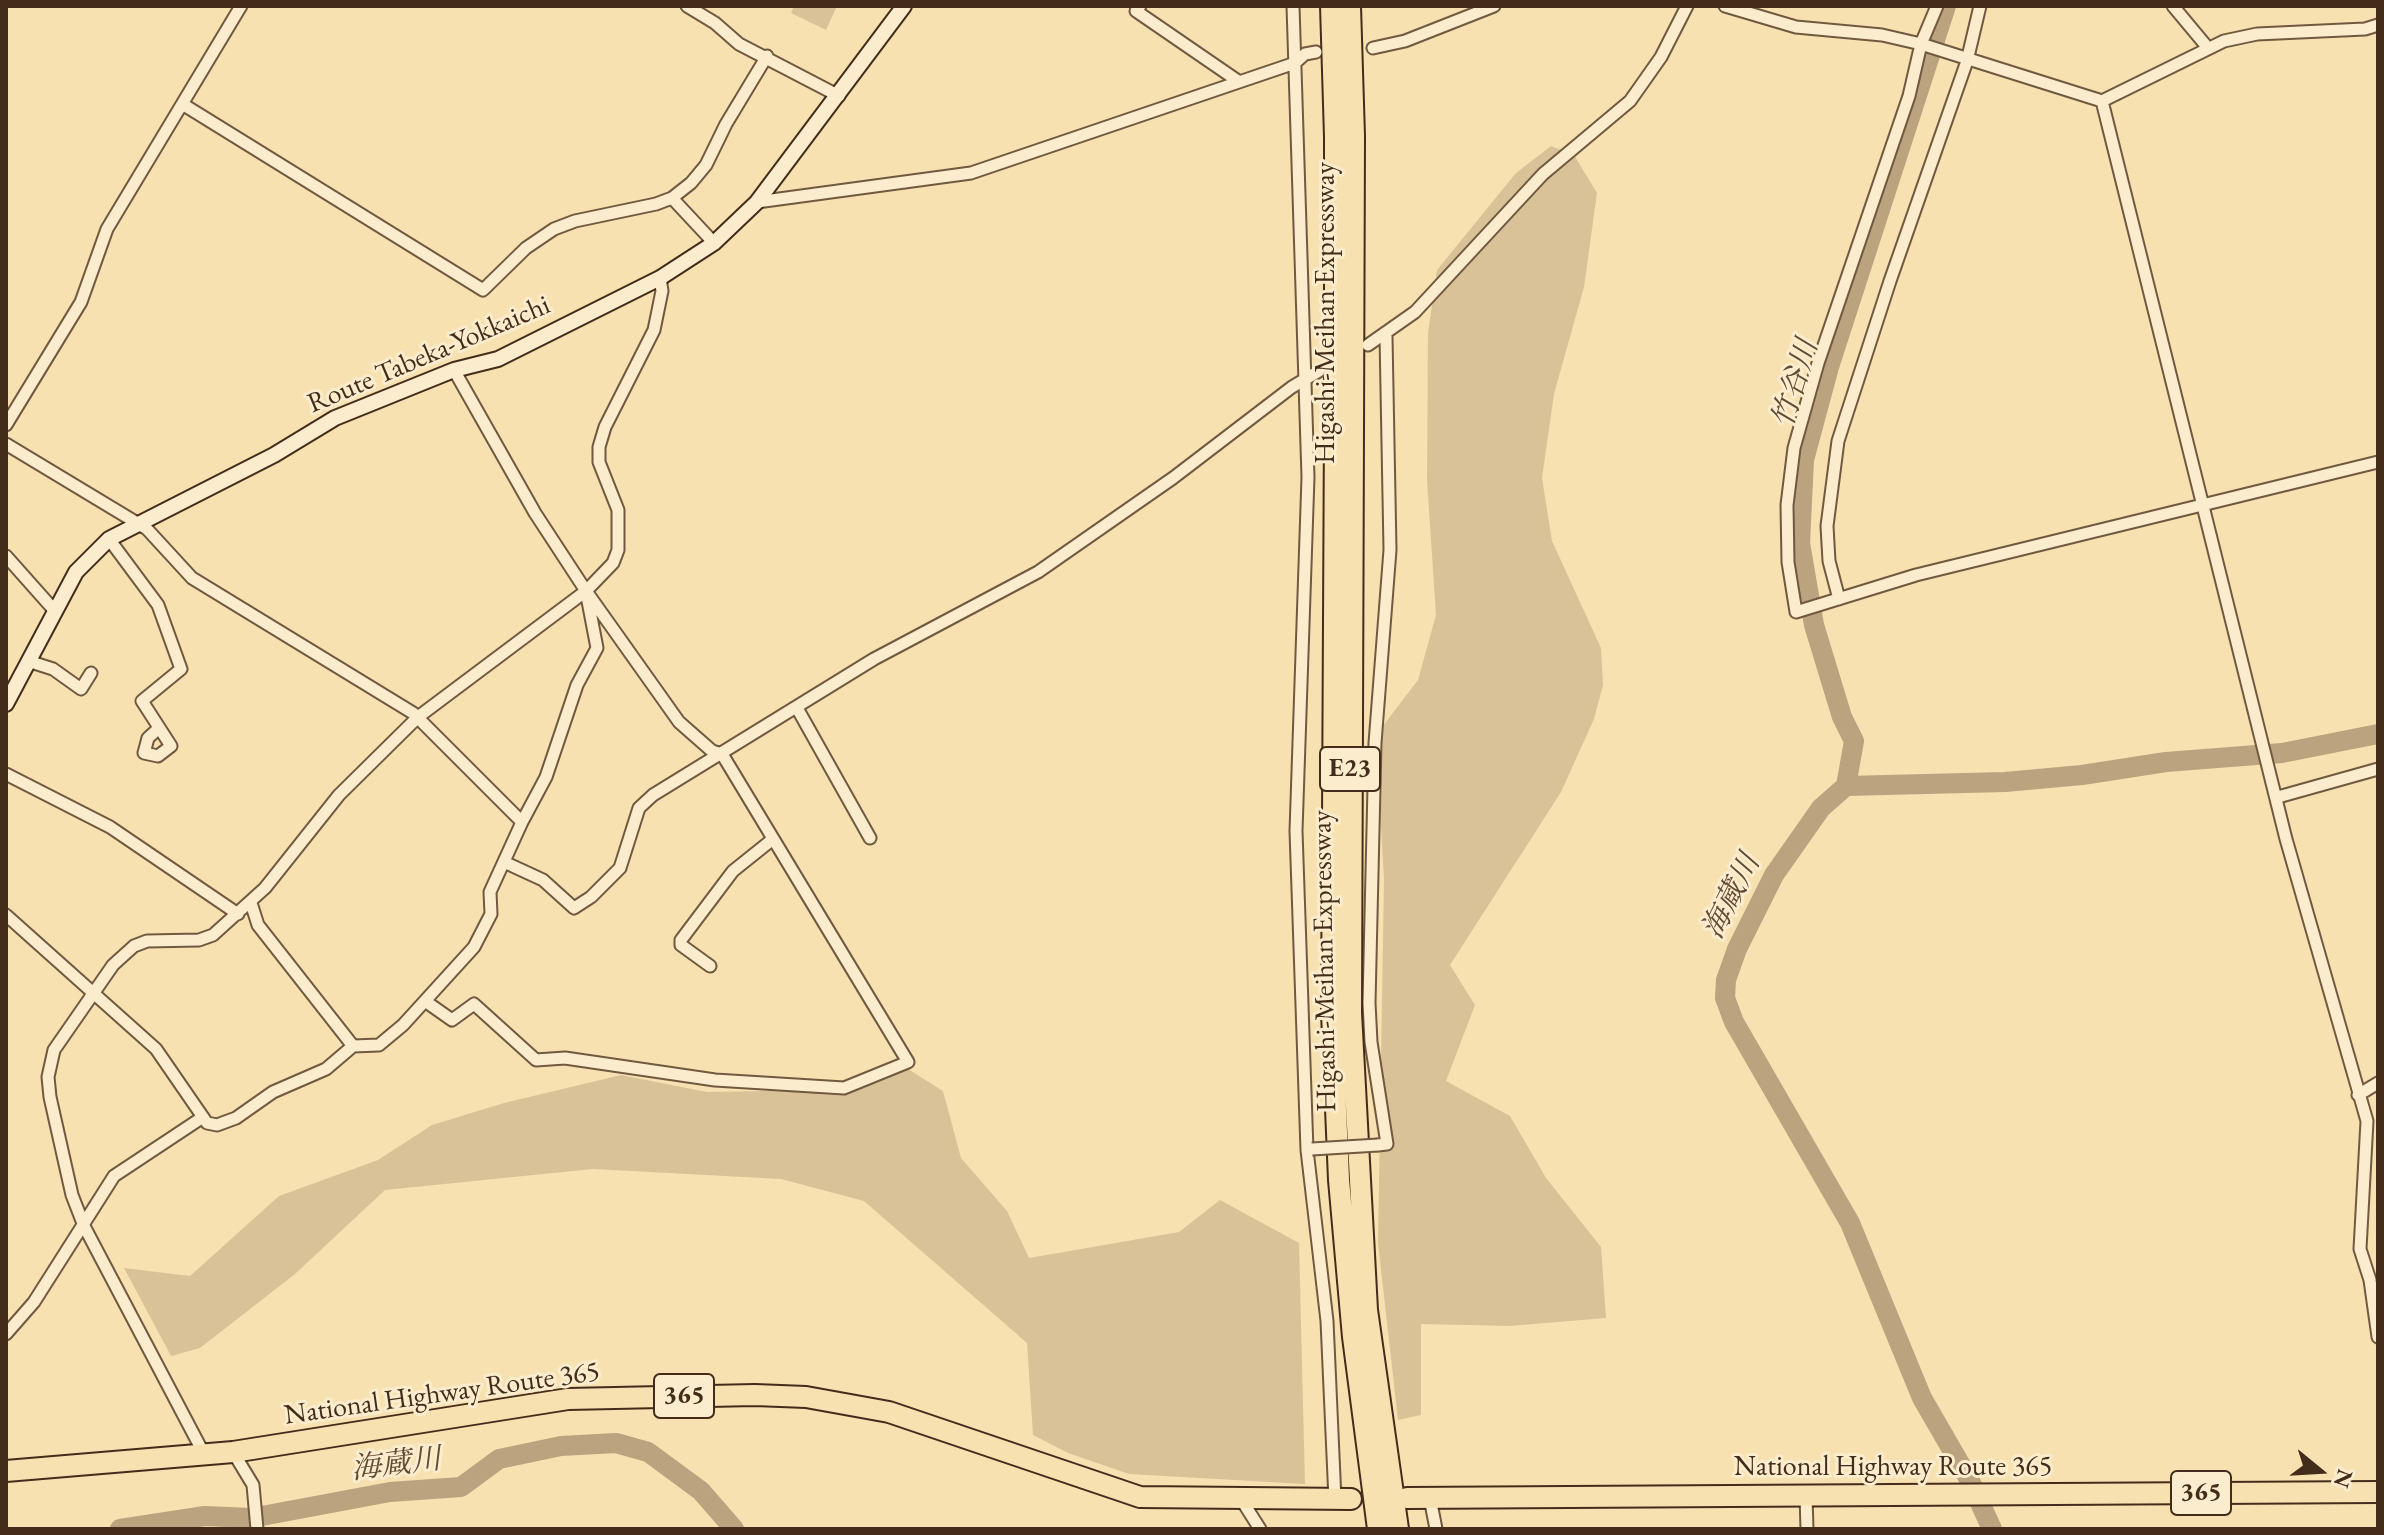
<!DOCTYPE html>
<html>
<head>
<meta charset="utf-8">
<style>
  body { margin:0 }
  #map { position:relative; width:2384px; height:1535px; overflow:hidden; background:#f7e1b1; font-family:"EB Garamond",serif }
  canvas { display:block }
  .frame { position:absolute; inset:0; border:8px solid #442c1b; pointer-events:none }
  .north { position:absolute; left:2280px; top:1431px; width:80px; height:80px; -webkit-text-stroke:6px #faeccc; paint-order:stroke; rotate:108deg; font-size:22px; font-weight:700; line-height:32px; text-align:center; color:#442c1b }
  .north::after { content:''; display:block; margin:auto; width:28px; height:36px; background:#442c1b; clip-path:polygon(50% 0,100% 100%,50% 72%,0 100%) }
</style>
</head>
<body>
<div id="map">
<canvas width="2384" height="1535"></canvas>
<div class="frame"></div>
<div class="north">N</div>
</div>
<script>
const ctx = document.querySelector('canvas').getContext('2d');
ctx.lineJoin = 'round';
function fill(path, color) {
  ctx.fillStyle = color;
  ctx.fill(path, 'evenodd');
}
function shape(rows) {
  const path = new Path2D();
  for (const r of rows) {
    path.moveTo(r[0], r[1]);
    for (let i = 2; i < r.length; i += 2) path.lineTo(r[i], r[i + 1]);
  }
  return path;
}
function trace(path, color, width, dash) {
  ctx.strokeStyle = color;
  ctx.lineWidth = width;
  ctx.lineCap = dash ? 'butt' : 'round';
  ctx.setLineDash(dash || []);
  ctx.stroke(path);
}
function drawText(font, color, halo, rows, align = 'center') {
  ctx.font = font + ' "EB Garamond","Noto Serif JP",serif';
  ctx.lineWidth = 6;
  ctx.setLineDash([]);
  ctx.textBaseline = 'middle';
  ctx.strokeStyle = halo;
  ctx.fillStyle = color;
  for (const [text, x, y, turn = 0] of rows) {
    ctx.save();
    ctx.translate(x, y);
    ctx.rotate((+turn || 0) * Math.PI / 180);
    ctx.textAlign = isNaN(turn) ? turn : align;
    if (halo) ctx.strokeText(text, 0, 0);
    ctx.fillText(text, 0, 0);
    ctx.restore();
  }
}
const green = shape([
  [794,6,837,6,826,30,791,13],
  [1551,146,1574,155,1597,193,1584,287,1554,394,1542,478,1552,541,1601,648,1603,685,1594,719,1561,792,1450,965,1475,1005,1446,1081,1510,1116,1546,1178,1601,1247,1606,1318,1510,1326,1421,1324,1421,1415,1398,1420,1378,1243,1384,880,1376,735,1418,680,1436,615,1427,480,1428,333,1437,270,1516,173],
  [900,1064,943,1091,961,1158,1007,1211,1029,1258,1179,1232,1220,1200,1299,1243,1305,1484,1129,1474,1068,1453,1033,1435,1027,1343,864,1201,781,1179,593,1169,385,1190,295,1274,200,1348,171,1356,124,1268,190,1276,279,1196,378,1160,432,1125,504,1103,621,1075,707,1092,829,1090]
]);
const river = shape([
  [1846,786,1854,741,1842,717,1814,625,1800,543,1804,460,1829,367,1946,6],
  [120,1529,205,1516,251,1518,390,1492,461,1487,499,1459,561,1446,616,1443,648,1452,701,1491,734,1529],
  [1992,1529,1970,1481,1922,1398,1850,1223,1734,1022,1725,998,1726,980,1737,949,1774,875,1821,808,1846,786,2005,782,2082,775,2166,762,2282,753,2378,734]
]);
const street = shape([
  [687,6,715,23,739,44,839,96],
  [1140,6,1136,11,1238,81],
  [1293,6,1308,477,1296,831,1307,1150,1327,1321,1335,1500],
  [1725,6,1796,27,1882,35,1921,44,2102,101,2224,41,2257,34,2365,29,2378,25],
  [1937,6,1921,44,1909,96,1818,363,1794,448,1787,505,1788,562,1796,612,1916,575,2378,462],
  [2173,6,2208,48],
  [1373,48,1405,41,1494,6],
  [2102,101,2286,839,2367,1121,2360,1249,2370,1280,2378,1337],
  [184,105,483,290,526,248,554,229,575,221,656,204,672,198,691,183,706,165,726,124,767,56],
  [672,198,714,243],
  [757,202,971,173,1295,63,1305,54,1316,52],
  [1368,345,1415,312,1543,174,1630,101,1661,57,1687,6],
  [6,425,81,302,107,229,241,6],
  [6,444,147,529,192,578,413,713,522,822,490,892,491,914,474,947,403,1025,379,1045,353,1046,326,1069,273,1092,236,1118,217,1125,207,1123,156,1049,6,915],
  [109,539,158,605,181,669,142,701,171,746,158,756,144,753,148,738,159,728],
  [6,556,54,610],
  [1839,599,1829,561,1827,526,1838,441,1890,281,1967,61,1980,6],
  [28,661,53,669,81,689,91,673],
  [797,708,870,838],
  [6,774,110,827,238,914],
  [2278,797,2378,769],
  [522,822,546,777,577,685,597,648,587,596],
  [504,862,543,880,574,908,591,897,620,868,639,808,653,795,874,659,1038,572,1173,478,1292,387,1319,371],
  [251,903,258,925,353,1046],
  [710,966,681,945,681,940,733,871,773,839],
  [425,1001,452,1020,474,1004,536,1060,565,1058,715,1080,844,1088,908,1062,722,754,712,751,679,722,586,591,535,513,454,370],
  [2358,1095,2378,1083],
  [1378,1145,1387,1144,1371,1042,1369,1003,1375,743,1390,550,1386,336],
  [6,1334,34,1302,114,1176,203,1117],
  [233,1452,253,1485,257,1529],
  [204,1454,84,1226,72,1195,50,1097,48,1077,54,1050,113,965,134,946,147,941,199,940,213,935,265,888,339,795,418,717,586,591,613,563,618,550,618,510,599,462,599,447,605,427,654,330,662,291,660,278],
  [1806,1496,1807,1529],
  [1430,1498,1436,1529],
  [1241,1499,1260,1529]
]);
const secondary = shape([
  [6,704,76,572,109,539,274,455,335,418,454,370,498,359,660,278,714,243,757,202,904,6]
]);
const highway = shape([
  [1331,6,1335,137,1335,424,1332,1013,1339,1180,1353,1337,1378,1529],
  [1350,6,1354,136,1351,1013,1367,1310,1398,1529],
  [6,1471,233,1452,568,1399,755,1395,806,1397,889,1412,1140,1497,1351,1499],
  [1407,1498,2378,1492]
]);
const streetBridge = shape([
  [1312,1149,1378,1145]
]);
const shields = [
  [1350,769,60],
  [684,1396,60],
  [2201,1493,60]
];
const shieldNames = [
  ["E23",1350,769],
  ["365",684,1396],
  ["365",2201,1493]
];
const streetNames = [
  ["Higashi-Meihan Expressway",1326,313,-90],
  ["Route Tabeka-Yokkaichi",429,355,-23],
  ["Higashi-Meihan Expressway",1325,961,-91],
  ["National Highway Route 365",442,1394,-8],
  ["National Highway Route 365",1893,1467]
];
const waterNames = [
  ["竹谷川",1796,384,-73],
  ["海蔵川",1732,897,-63],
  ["海蔵川",396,1465,-7]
];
fill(green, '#d9c298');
trace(river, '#baa37e', 20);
trace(street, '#715940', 15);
trace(secondary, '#442c1b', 18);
trace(highway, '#442c1b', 24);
trace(street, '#faeccc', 11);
trace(secondary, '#faeccc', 14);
trace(highway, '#f7e1b1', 20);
trace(streetBridge, '#715940', 15, []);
trace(streetBridge, '#faeccc', 11);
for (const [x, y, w] of shields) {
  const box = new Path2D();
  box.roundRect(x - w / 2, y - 22, w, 44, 6);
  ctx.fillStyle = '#faeccc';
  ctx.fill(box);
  trace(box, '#442c1b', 2);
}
drawText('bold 26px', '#442c1b', null, shieldNames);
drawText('28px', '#442c1b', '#faeccc', streetNames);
drawText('italic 30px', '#624a34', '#faeccc', waterNames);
</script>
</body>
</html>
